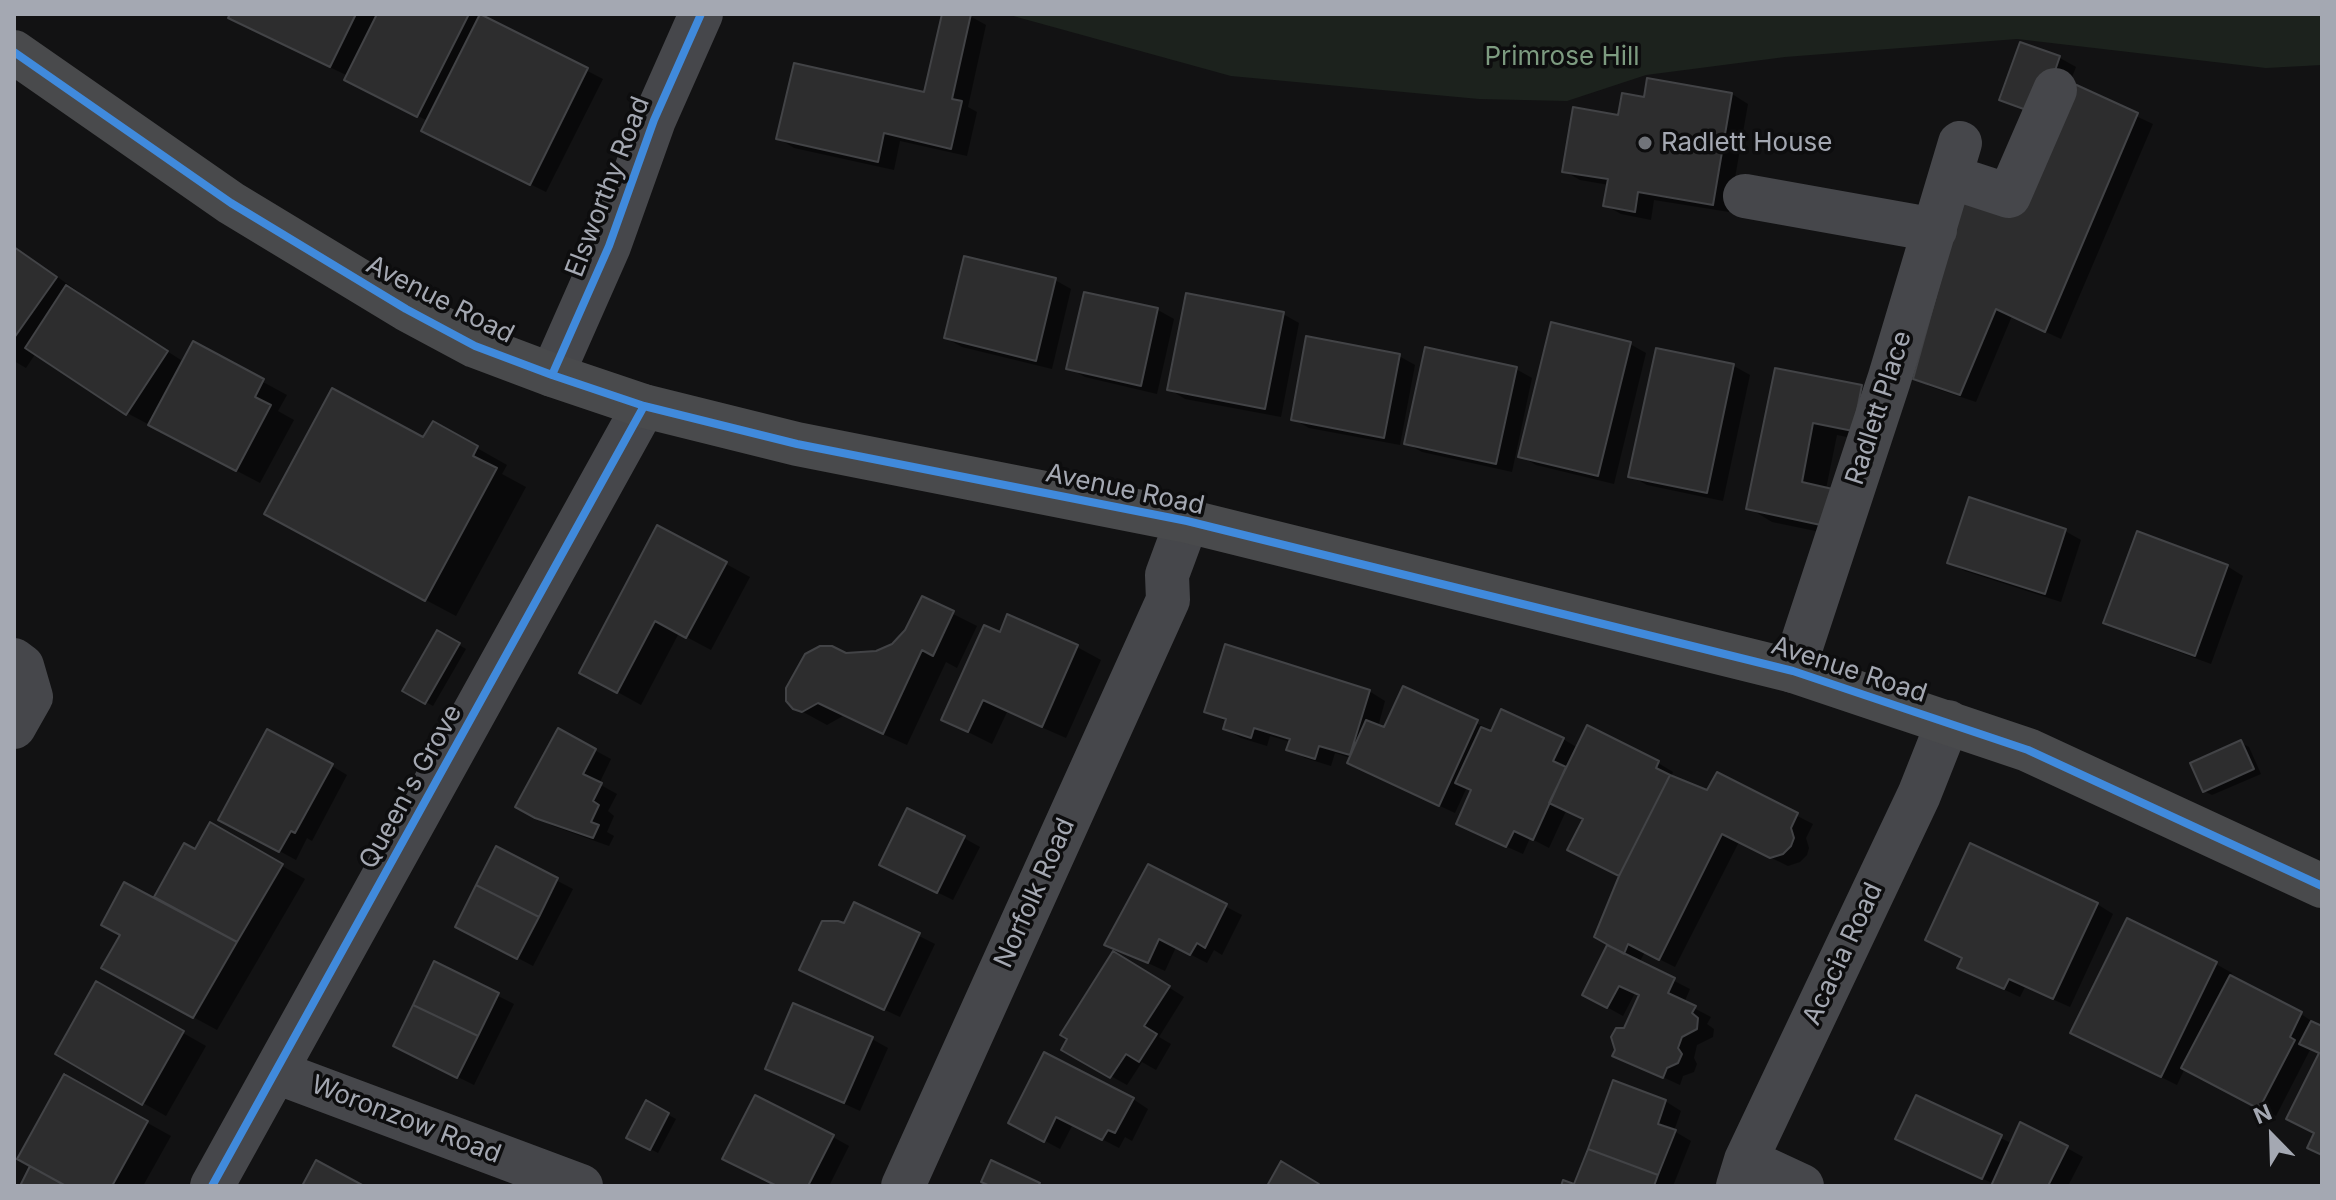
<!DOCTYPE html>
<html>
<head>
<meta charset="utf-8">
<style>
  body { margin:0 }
  #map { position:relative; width:2336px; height:1200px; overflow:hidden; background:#121213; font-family:Inter,sans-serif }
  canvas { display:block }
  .frame { position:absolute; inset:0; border:16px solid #a4a8b2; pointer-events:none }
  .north { position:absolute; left:2232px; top:1096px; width:80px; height:80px; -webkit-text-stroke:6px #0d0d0e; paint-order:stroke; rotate:337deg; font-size:22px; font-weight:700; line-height:32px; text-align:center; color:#a4a8b2 }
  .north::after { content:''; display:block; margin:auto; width:28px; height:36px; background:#a4a8b2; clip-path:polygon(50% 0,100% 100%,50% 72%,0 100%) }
</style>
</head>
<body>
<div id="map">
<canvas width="2336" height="1200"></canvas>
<div class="frame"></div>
<div class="north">N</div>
</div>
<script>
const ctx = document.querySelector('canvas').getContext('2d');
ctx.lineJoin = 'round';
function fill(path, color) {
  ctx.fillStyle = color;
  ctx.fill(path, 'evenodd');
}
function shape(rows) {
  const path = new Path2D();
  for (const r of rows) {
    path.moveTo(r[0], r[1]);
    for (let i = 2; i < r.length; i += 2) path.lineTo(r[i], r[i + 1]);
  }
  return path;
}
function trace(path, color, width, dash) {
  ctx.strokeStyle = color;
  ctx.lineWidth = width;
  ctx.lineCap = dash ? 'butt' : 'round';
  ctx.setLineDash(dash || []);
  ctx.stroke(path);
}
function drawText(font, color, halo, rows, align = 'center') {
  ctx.font = font + ' Inter,sans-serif';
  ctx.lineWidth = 7;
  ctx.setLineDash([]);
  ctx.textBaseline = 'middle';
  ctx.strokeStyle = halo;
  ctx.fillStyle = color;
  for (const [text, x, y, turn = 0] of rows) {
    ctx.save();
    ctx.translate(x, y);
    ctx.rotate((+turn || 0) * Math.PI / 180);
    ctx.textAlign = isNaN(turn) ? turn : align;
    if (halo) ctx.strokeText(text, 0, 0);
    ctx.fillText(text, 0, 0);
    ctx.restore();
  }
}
const green = shape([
  [1006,14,2322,14,2322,65,2266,68,2017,39,1785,57,1646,75,1567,101,1479,99,1231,76]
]);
const shadow = shape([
  [232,14,489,14,486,19,603,79,546,192,440,139,428,121,362,88,348,76,246,26],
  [944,14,970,16,986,25,968,107,977,112,967,156,900,141,894,170,794,148,778,138,925,94],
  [2021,45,2060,58,2076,67,2069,85,2153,124,2061,339,2012,316,1976,402,1931,387,1915,378,2056,122,2017,108,2002,99],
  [1732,94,1748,104,1729,212,1654,200,1651,220,1621,214,1605,205,1609,185,1580,180,1564,171,1620,117,1646,99],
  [14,247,79,292,78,294,184,362,193,344,287,395,278,411,294,420,260,483,127,413,36,353,26,368,14,361],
  [1055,280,1071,289,1052,369,962,347,946,338],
  [1086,294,1158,310,1174,319,1157,394,1085,377,1069,368],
  [1283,314,1299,323,1281,417,1185,399,1169,389],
  [1630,344,1646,353,1614,484,1536,465,1521,456],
  [1657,350,1734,366,1750,375,1723,501,1647,485,1631,476],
  [1399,356,1415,365,1400,445,1309,428,1293,419],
  [1516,369,1532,378,1512,472,1422,452,1406,443],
  [1777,370,1861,387,1885,401,1876,443,1837,435,1826,489,1854,539,1772,522,1749,508],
  [424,440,477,448,507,465,502,474,526,487,456,616,296,531],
  [658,527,750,577,711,650,679,633,641,705,605,685],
  [2065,531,2081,540,2061,602,1965,571,1949,562],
  [2227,566,2243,576,2211,664,2122,631,2106,622],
  [923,599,977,626,957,668,946,662,907,745,843,716,827,725,794,707,845,655,876,653,893,645,906,631],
  [438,633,466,649,433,706,405,690],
  [1001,634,1077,647,1101,660,1066,738,1007,712,992,744,944,720],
  [1404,689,1493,731,1563,739,1578,748,1658,763,1673,772,1671,777,1708,793,1717,775,1813,824,1806,838,1809,848,1807,855,1800,862,1788,866,1739,842,1675,967,1645,952,1639,963,1690,989,1684,1003,1711,1017,1707,1024,1714,1029,1713,1037,1697,1045,1694,1058,1697,1064,1694,1072,1683,1076,1680,1085,1615,1055,1641,996,1635,993,1623,1016,1585,995,1609,944,1621,876,1585,819,1566,811,1549,848,1530,838,1523,854,1474,832,1473,791,1467,787,1455,813,1365,771,1351,758,1335,753,1331,766,1305,758,1289,749,1291,742,1270,736,1267,746,1241,738,1225,729,1227,722,1206,711,1369,691,1385,701,1378,727,1385,730],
  [559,731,611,759,599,784,617,794,608,811,614,816,607,832,614,836,609,846,553,826,533,816],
  [2241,743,2249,747,2261,774,2212,795,2204,791],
  [332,766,347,775,312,841,307,838,296,860,237,828],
  [211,825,305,879,217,1030,127,981,155,900,185,846,196,852],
  [964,838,980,847,953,900,898,873],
  [496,849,573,889,533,966,474,935],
  [1149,867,1242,915,1222,955,1214,950,1207,963,1176,947,1165,971,1107,944],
  [855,904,935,944,900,1017,817,978],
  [2097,904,2113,914,2070,1007,2025,987,2020,997,1975,976],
  [2128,920,2216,964,2232,973,2230,977,2301,1014,2322,1028,2322,1154,2316,1133,2321,1054,2311,1048,2276,1116,2185,1068,2177,1085,2089,1041],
  [1129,962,1184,997,1159,1037,1171,1044,1156,1070,1142,1062,1127,1085,1064,1050],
  [435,964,514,1004,474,1085,411,1054],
  [97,984,206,1046,166,1116,57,1054],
  [872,1039,888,1048,860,1111,767,1068],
  [65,1077,171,1136,143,1186,22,1186,33,1166],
  [1916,1097,2013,1144,2067,1148,2083,1157,2068,1186,1993,1186,1994,1184,1914,1147],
  [1133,1099,1148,1109,1132,1141,1125,1137,1119,1148,1073,1124,1060,1149,1010,1122],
  [1665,1101,1681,1111,1674,1131,1691,1141,1673,1186,1576,1186],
  [646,1103,676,1119,658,1153,629,1138],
  [833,1137,849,1146,829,1186,779,1186]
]);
const building = shape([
  [230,14,356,14,330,67,228,18,230,14],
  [377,14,469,14,417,117,344,80,377,14],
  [480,14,588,68,530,185,421,131,480,14],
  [942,14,971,14,952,99,962,101,951,149,884,133,878,162,776,139,794,63,924,92,942,14],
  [2020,42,2060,56,2040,115,1999,100,2020,42],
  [1647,78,1732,93,1713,205,1638,192,1635,212,1603,206,1608,179,1562,172,1573,107,1618,115,1622,93,1644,97,1647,78],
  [2070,82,2138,113,2045,332,1996,309,1960,395,1913,379,1963,198,2014,216,2070,82],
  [14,247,57,277,14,338,14,247],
  [964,256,1056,278,1036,361,944,338,964,256],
  [66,285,168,351,126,415,25,348,66,285],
  [1084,292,1158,308,1141,386,1066,369,1084,292],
  [1186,293,1284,312,1265,409,1167,390,1186,293],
  [1551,322,1631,342,1598,476,1518,457,1551,322],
  [1306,336,1400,354,1384,438,1291,420,1306,336],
  [193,341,264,379,255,397,271,405,236,471,148,425,193,341],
  [1425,347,1517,367,1496,464,1404,444,1425,347],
  [1656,348,1734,364,1707,493,1628,477,1656,348],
  [1775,368,1862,385,1853,431,1813,423,1802,482,1837,490,1830,527,1746,509,1775,368],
  [332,388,423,437,433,421,478,446,473,456,497,468,425,601,264,514,332,388],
  [1969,497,2066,529,2045,594,1947,563,1969,497],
  [657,525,727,562,686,638,655,621,617,693,579,673,657,525],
  [2137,531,2228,565,2195,656,2103,623,2137,531],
  [922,596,954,611,933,656,922,650,883,734,818,703,802,712,793,709,786,701,786,688,805,654,820,646,832,646,846,653,876,651,892,644,905,630,922,596],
  [1007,614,1078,645,1042,727,983,700,968,732,941,720,984,625,1000,632,1007,614],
  [437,630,460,643,425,704,402,691,437,630],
  [1225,644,1370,690,1350,755,1319,746,1315,759,1286,750,1290,739,1254,728,1251,738,1223,729,1226,719,1204,712,1225,644],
  [1403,686,1478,720,1439,806,1347,763,1366,720,1384,727,1403,686],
  [1501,709,1564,738,1553,761,1566,767,1533,840,1514,831,1506,847,1456,824,1471,790,1455,783,1481,727,1491,731,1501,709],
  [1587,725,1659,761,1656,768,1670,775,1619,876,1567,850,1583,819,1549,803,1587,725],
  [558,728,596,749,583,774,602,783,593,801,599,805,591,822,599,825,593,838,535,818,515,807,558,728],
  [267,729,333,764,295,833,291,831,279,852,218,820,267,729],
  [2241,740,2254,769,2203,792,2190,763,2241,740],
  [1717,772,1798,813,1791,828,1794,838,1791,846,1783,854,1770,858,1722,834,1659,960,1628,944,1624,954,1594,937,1619,876,1670,775,1707,790,1717,772],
  [907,808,965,836,937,893,879,865,907,808],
  [210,822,283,864,237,942,154,897,184,843,195,849,210,822],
  [1970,843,2098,903,2053,999,2009,979,2004,989,1957,968,1962,958,1925,940,1970,843],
  [496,846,558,878,539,917,476,885,496,846],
  [1148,864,1227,904,1205,948,1197,943,1190,955,1159,939,1148,963,1104,945,1148,864],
  [124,882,237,942,193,1018,101,968,120,935,101,925,124,882],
  [476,885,539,917,517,959,455,927,476,885],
  [854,902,920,933,884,1010,799,970,822,921,838,921,844,923,854,902],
  [2127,918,2217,962,2161,1077,2070,1033,2127,918],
  [1607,945,1675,978,1668,993,1696,1006,1692,1013,1698,1018,1697,1029,1682,1037,1678,1048,1682,1054,1678,1063,1667,1068,1663,1078,1612,1056,1615,1050,1611,1037,1616,1028,1624,1028,1639,995,1619,986,1607,1008,1582,995,1607,945],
  [1113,951,1170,986,1144,1026,1157,1034,1139,1062,1126,1054,1110,1078,1061,1050,1067,1039,1060,1035,1113,951],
  [434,961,499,993,478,1036,413,1005,434,961],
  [2230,975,2302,1012,2290,1037,2295,1040,2259,1109,2181,1068,2230,975],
  [96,981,184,1031,142,1105,55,1054,96,981],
  [793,1003,873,1037,844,1103,765,1069,793,1003],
  [413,1005,478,1036,457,1078,393,1046,413,1005],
  [2311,1021,2322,1026,2322,1155,2307,1148,2314,1133,2286,1119,2319,1053,2299,1044,2311,1021],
  [1044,1052,1134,1098,1115,1133,1108,1130,1102,1140,1056,1117,1044,1142,1008,1123,1044,1052],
  [64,1074,148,1121,112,1186,66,1186,17,1159,64,1074],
  [1613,1080,1666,1100,1658,1124,1676,1130,1658,1175,1588,1149,1613,1080],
  [755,1095,834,1135,808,1186,777,1186,722,1159,755,1095],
  [1916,1095,2002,1135,1982,1179,1895,1139,1916,1095],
  [646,1100,669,1113,650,1150,626,1138,646,1100],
  [2020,1122,2068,1146,2048,1186,1991,1186,2020,1122],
  [1588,1149,1658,1175,1654,1186,1561,1186,1563,1180,1574,1184,1588,1149],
  [316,1160,364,1186,302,1186,316,1160],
  [991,1160,1040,1183,1038,1186,990,1186,981,1182,991,1160],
  [1281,1161,1319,1184,1318,1186,1267,1186,1281,1161],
  [30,1166,66,1186,20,1186,30,1166]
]);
const minor = shape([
  [1951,177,2009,196,2055,90],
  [1745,196,1935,230],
  [552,375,609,246,654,120,701,14],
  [14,660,22,666,31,697,14,727],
  [1793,671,1889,380,1960,143],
  [276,1072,581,1186],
  [1746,1160,1802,1186],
  [212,1186,644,406],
  [903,1186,1168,600,1167,575,1187,521],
  [1738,1186,1746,1160,1919,795,1948,722]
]);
const major = shape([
  [14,52,231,203,406,309,475,346,552,375,644,406,797,444,1187,521,1793,671,2028,750,2322,886]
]);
const cycleway = shape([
  [14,52,231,203,406,309,475,346,552,375,644,406,797,444,1187,521,1793,671,2028,750,2322,886],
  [552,375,609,246,654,120,701,14],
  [212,1186,644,406]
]);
const markers = [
  [1645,143,8,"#71747a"]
];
const parkNames = [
  ["Primrose Hill",1562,57]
];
const poiNames = [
  ["Radlett House",1661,143]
];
const streetNames = [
  ["Elsworthy Road",608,187,-69],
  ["Avenue Road",440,300,27],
  ["Radlett Place",1879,408,-72],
  ["Avenue Road",1125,490,12],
  ["Avenue Road",1849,670,18],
  ["Queen's Grove",411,787,-61],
  ["Norfolk Road",1035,893,-66],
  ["Acacia Road",1843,954,-65],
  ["Woronzow Road",406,1120,21]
];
fill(green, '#1c221d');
fill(shadow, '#0007');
fill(building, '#2d2d2e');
trace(building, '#424346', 2);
trace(minor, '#46474b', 44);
trace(major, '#494a4c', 44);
trace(cycleway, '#408adc', 8);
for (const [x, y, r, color] of markers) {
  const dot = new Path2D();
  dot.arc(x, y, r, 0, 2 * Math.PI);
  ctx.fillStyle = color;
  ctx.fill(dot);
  trace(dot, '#0d0d0e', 3);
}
drawText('26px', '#7d9b80', '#0d0d0e', parkNames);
drawText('26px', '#a4a8b2', '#0d0d0e', poiNames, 'left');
drawText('26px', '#a4a8b2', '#0d0d0e', streetNames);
</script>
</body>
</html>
